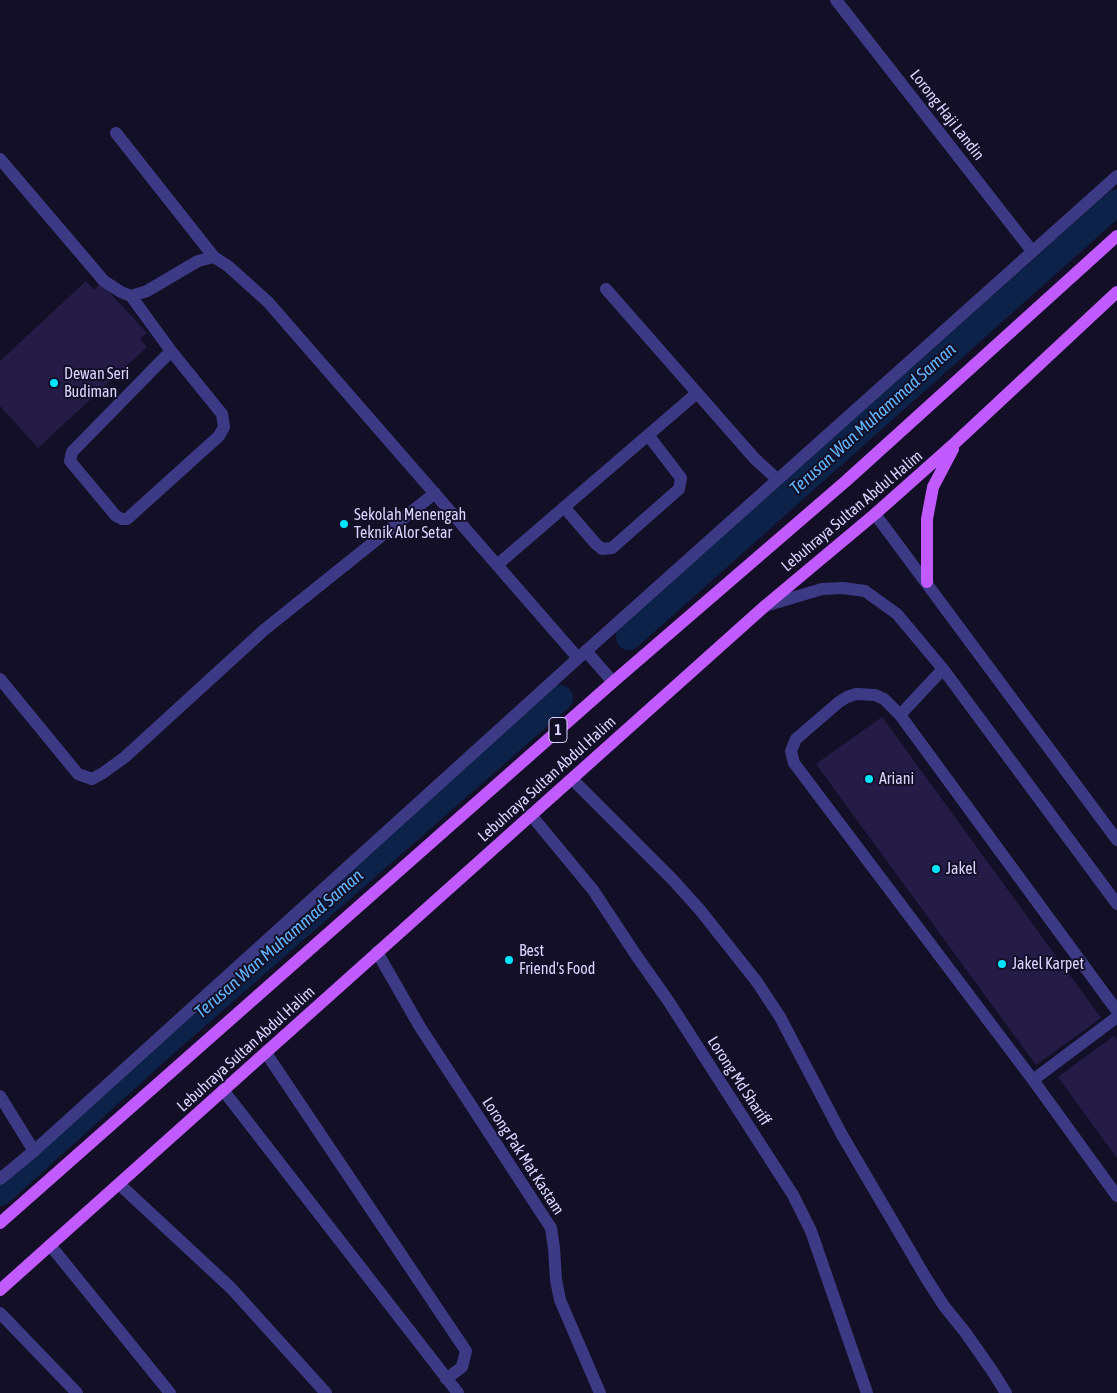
<!DOCTYPE html>
<html>
<head>
<meta charset="utf-8">
<style>
  body { margin:0 }
  canvas { display:block; background:#130f26 }
</style>
</head>
<body>
<canvas width="1117" height="1393"></canvas>
<script>
const ctx = document.querySelector('canvas').getContext('2d');
ctx.lineJoin = 'round';
function shape(rows) {
  const path = new Path2D();
  for (const r of rows) {
    path.moveTo(r[0], r[1]);
    for (let i = 2; i < r.length; i += 2) path.lineTo(r[i], r[i + 1]);
  }
  return path;
}
function trace(path, color, width, dash) {
  ctx.strokeStyle = color;
  ctx.lineWidth = width;
  ctx.lineCap = dash ? 'butt' : 'round';
  ctx.setLineDash(dash || []);
  ctx.stroke(path);
}
function fill(path, color) {
  ctx.fillStyle = color;
  ctx.fill(path, 'evenodd');
}
function drawText(font, color, halo, rows, align = 'center') {
  ctx.font = font + ' "Asap Condensed",sans-serif';
  ctx.lineWidth = 4;
  ctx.setLineDash([]);
  ctx.textBaseline = 'middle';
  ctx.strokeStyle = halo;
  ctx.fillStyle = color;
  for (const [text, x, y, turn = 0] of rows) {
    ctx.save();
    ctx.translate(x, y);
    ctx.rotate((+turn || 0) * Math.PI / 180);
    ctx.textAlign = isNaN(turn) ? turn : align;
    if (halo) ctx.strokeText(text, 0, 0);
    ctx.fillText(text, 0, 0);
    ctx.restore();
  }
}
const canal = shape([
  [629,637,1117,202],
  [0,1193,159,1049,560,698]
]);
const building = shape([
  [86,281,94,290,101,283,147,333,140,339,147,347,38,448,0,406,0,361],
  [882,717,1101,1018,1036,1065,816,764],
  [1114,1036,1117,1040,1117,1158,1058,1077]
]);
const service = shape([
  [116,133,214,257],
  [0,159,104,281,121,292,131,296,147,291,198,261,214,257,228,266,268,302,578,658],
  [606,289,755,459,777,479],
  [131,296,171,351,222,414,224,427,219,436,127,519,122,519,116,516,70,461,72,452,171,351],
  [564,507,596,544,602,549,612,548,679,489,681,478,648,435],
  [497,565,697,393],
  [0,679,78,774,92,779,103,773,125,757,264,630,435,493],
  [900,715,884,699,875,695,856,694,847,697,839,702,796,739,791,751,794,763,1033,1080,1117,1196],
  [1033,1080,1117,1017]
]);
const minor = shape([
  [836,0,1032,251],
  [875,514,1117,840],
  [765,606,822,589,843,588,865,591,897,614,943,669,1117,904],
  [586,651,613,682],
  [943,669,900,715,1117,1011],
  [572,779,673,880,700,910,757,982,780,1017,842,1135,926,1278,944,1306,965,1332,993,1372,1006,1393],
  [531,815,593,890,636,955,669,1002,793,1195,811,1231,867,1393],
  [377,952,420,1027,551,1228,554,1248,556,1280,560,1300,600,1393],
  [266,1053,466,1351,462,1367,446,1379],
  [223,1090,458,1393],
  [0,1096,34,1151],
  [0,1179,34,1151,586,651,1117,176],
  [119,1184,231,1288,326,1393],
  [50,1245,170,1393],
  [0,1313,77,1393]
]);
const primary = shape([
  [927,582,927,519,933,487,953,449],
  [0,1223,613,682,846,481,1117,236],
  [0,1290,765,606,875,514,956,442,1117,292]
]);
const markers = [
  [54,383,5,"#00e5ff"],
  [344,524,5,"#00e5ff"],
  [869,779,5,"#00e5ff"],
  [936,869,5,"#00e5ff"],
  [509,960,5,"#00e5ff"],
  [1002,964,5,"#00e5ff"]
];
const shields = [
  [558,730,18]
];
const shieldNames = [
  ["1",558,730]
];
const streetNames = [
  ["Lorong Haji Landin",947,115,52],
  ["Lebuhraya Sultan Abdul Halim",852,511,-40],
  ["Lebuhraya Sultan Abdul Halim",547,779,-42],
  ["Lebuhraya Sultan Abdul Halim",246,1049,-42],
  ["Lorong Md Shariff",739,1081,57],
  ["Lorong Pak Mat Kastam",523,1156,57]
];
const poiNames = [
  ["Dewan Seri",64,374],
  ["Budiman",64,392],
  ["Sekolah Menengah",354,515],
  ["Teknik Alor Setar",354,533],
  ["Ariani",879,779],
  ["Jakel",946,869],
  ["Best",519,951],
  ["Friend's Food",519,969],
  ["Jakel Karpet",1012,964]
];
const waterNames = [
  ["Terusan Wan Muhammad Saman",873,419,-42],
  ["Terusan Wan Muhammad Saman",279,944,-41]
];
trace(canal, '#0c2248', 26);
fill(building, '#241b47');
trace(service, '#3d3a85', 12);
trace(minor, '#3d3a85', 12);
trace(primary, '#c25bff', 12);
for (const [x, y, r, color] of markers) {
  const dot = new Path2D();
  dot.arc(x, y, r, 0, 2 * Math.PI);
  ctx.fillStyle = color;
  ctx.fill(dot);
  trace(dot, '#130f26', 2);
}
for (const [x, y, w] of shields) {
  const box = new Path2D();
  box.roundRect(x - w / 2, y - 12.5, w, 25, 4);
  ctx.fillStyle = '#130f26';
  ctx.fill(box);
  trace(box, '#d9d4ff', 1);
}
drawText('bold 15px', '#d9d4ff', null, shieldNames);
drawText('16px', '#d9d4ff', '#130f26', streetNames);
drawText('16px', '#d9d4ff', '#130f26', poiNames, 'left');
drawText('italic 18px', '#62b6ff', '#130f26', waterNames);
</script>
</body>
</html>
